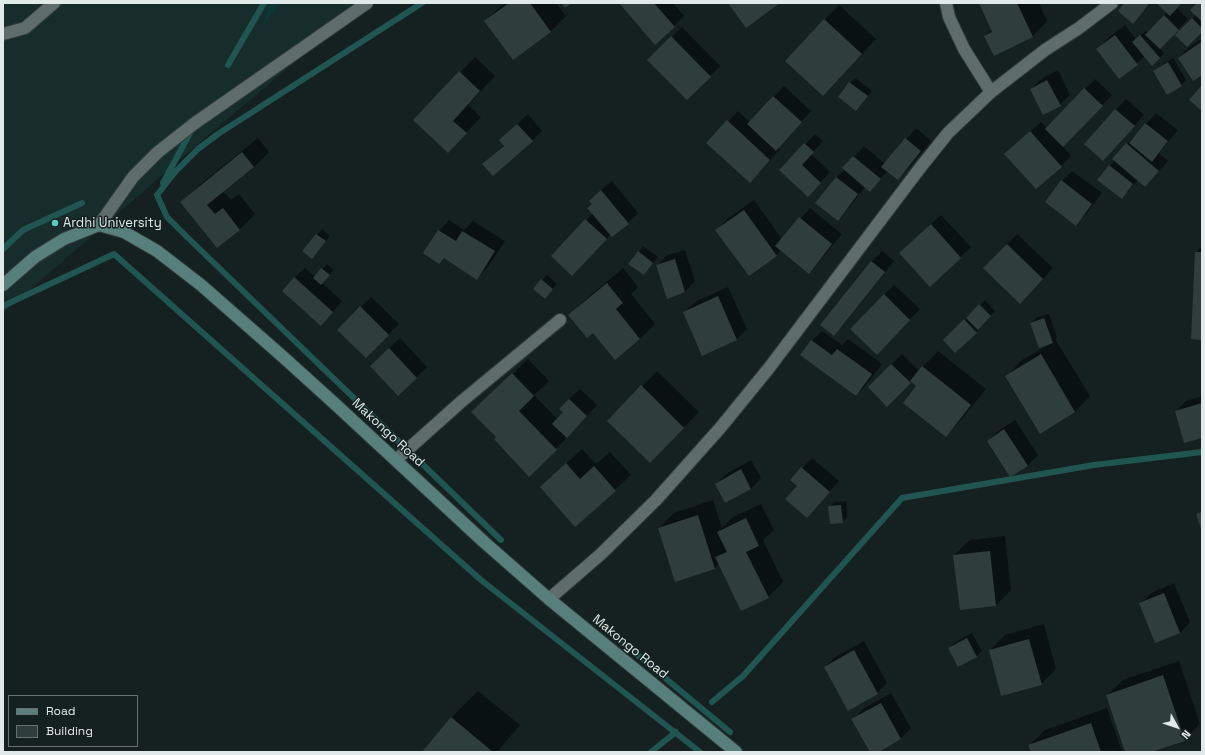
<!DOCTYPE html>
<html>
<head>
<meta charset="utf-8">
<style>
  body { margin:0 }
  #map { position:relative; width:1205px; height:755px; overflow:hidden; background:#142120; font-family:"Space Grotesk",sans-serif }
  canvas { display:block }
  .frame { position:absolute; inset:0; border:4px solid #e1eae9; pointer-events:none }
  .legend { position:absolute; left:8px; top:695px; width:130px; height:52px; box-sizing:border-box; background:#142120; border:1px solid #667170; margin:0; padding:5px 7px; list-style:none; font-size:12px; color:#e1eae9 }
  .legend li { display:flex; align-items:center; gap:8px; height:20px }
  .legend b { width:20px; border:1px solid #667170 }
  .north { position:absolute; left:1157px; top:707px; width:40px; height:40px; -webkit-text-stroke:3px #142120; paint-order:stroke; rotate:130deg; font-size:11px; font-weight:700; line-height:16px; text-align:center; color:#e1eae9 }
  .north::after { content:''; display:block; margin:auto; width:14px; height:18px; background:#e1eae9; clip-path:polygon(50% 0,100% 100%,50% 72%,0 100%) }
</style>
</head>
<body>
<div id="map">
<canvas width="1205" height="755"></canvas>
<div class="frame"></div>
<ul class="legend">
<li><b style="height:5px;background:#57807d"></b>Road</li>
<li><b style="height:11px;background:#2f3d3b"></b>Building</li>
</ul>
<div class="north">N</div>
</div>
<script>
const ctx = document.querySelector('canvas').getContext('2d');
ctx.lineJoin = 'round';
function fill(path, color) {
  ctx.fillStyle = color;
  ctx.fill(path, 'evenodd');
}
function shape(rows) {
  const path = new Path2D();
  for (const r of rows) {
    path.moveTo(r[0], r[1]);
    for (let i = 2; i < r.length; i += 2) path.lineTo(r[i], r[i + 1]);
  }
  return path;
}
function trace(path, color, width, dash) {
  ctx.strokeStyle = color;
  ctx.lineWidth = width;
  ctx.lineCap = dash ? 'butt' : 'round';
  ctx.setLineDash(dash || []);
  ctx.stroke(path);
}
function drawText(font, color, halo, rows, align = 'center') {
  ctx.font = font + ' "Space Grotesk",sans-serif';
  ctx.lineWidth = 3;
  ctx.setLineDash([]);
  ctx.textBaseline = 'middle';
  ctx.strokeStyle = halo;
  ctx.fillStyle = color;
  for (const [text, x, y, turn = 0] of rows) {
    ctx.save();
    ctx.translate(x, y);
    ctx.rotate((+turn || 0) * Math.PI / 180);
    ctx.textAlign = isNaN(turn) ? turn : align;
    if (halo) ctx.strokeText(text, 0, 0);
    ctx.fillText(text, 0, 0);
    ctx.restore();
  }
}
const built = shape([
  [3,3,365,3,212,132,3,313]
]);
const green = shape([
  [270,3,279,3,262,28]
]);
const shadow = shape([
  [504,3,556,3,566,16,551,31,513,59,485,21],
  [620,3,673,3,684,16,674,26],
  [980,3,1039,3,1047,21,1032,37,985,36,992,29],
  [1126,3,1151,3,1133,22],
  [1157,3,1181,3,1177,8,1188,19,1160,48,1164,53,1160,58,1145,56,1119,78,1097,50,1107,39,1125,25,1136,39,1146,31,1148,33,1167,12],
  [1198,3,1202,3,1202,31,1177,35,1196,15],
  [839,5,876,39,838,80,824,20],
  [682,27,720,66,687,99,649,60],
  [1202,39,1202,74,1193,80,1179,58,1189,47],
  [475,57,495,76,468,105,481,117,463,136,414,120],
  [1173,58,1186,80,1181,85,1155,71,1160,66],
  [1058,70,1070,95,1060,105,1031,89,1041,79],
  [855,78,872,91,856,110,839,97],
  [1095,79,1112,95,1063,146,1071,156,1061,166,1016,144,1041,122,1047,128],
  [784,86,811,111,778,147,780,149,760,171,728,121,738,111,750,122],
  [1126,99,1144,115,1113,149,1085,143],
  [1156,113,1178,130,1159,153,1168,161,1145,186,1138,180,1122,198,1110,166,1127,144],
  [528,114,542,131,532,141,484,164,504,145,500,140],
  [916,128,931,141,908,169,898,179,888,171,870,190,865,187,848,209,837,219,836,178,845,169,844,168,864,146,885,164],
  [815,134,823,141,811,154,830,172,818,185,781,170],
  [258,138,269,152,254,167,223,191,231,200,239,194,255,214,240,229,217,247,182,202,197,187],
  [1072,171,1102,193,1086,214,1076,224,1062,181],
  [612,181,638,213,628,223,610,235,582,264,552,255,593,213,600,191],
  [754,200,782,239,810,208,842,234,819,262,809,272,781,250,776,255,717,230,727,219],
  [941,215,971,247,930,285,911,243],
  [449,220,464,230,473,221,505,241,487,268,477,278,445,257,424,253,439,231],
  [322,229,330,236,317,252,304,251],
  [1017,234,1053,268,1030,292,984,268],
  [643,246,658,257,644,274,630,263],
  [1202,246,1202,339,1196,252],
  [685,250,695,281,685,292,657,266,667,255],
  [882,251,894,261,844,324,834,334,872,261],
  [327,264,334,270,322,283,342,301,331,314,294,278,305,268,315,277],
  [623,268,638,287,631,294,655,324,640,339,615,358,594,332,570,315,585,300],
  [547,275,557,284,550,292,535,288],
  [894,285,920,309,887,343,884,295],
  [728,287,747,329,736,340,684,312,695,302],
  [371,297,399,324,366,357,338,330],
  [985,300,995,311,985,321,986,322,955,352,944,340],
  [1049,314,1057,337,1055,339,1090,396,1075,412,1007,376,1022,360,1050,344,1031,323,1036,318],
  [822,331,842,345,848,339,882,364,866,385,856,395,812,341],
  [400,338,427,367,398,395,371,366],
  [938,351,986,389,961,420,946,435,918,386,912,381,887,405,869,387,902,354,919,371],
  [528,359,549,381,534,395,557,419,564,412,569,399,580,389,597,405,556,449,497,437,488,397],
  [657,371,699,412,650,461,608,421],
  [1202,396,1202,437,1176,411,1186,401],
  [1015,420,1038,455,1028,465,1011,476,988,441,998,431],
  [582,449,596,464,610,452,631,475,575,526,541,487],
  [812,458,839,481,817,506,791,480],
  [751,460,761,478,751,489,716,484,726,474],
  [713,500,722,528,733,517,761,504,774,530,763,540,783,582,768,597,719,564,715,568,676,581,659,528,674,513],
  [846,501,847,517,842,522,829,507,834,502],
  [1005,536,1011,590,996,605,954,555,970,540],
  [1174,583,1190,622,1180,633,1141,603,1151,593],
  [1044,624,1056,669,1041,684,990,650,1005,635],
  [972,633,982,651,977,656,959,665,949,648,954,643],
  [864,641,887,683,877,693,825,667,835,657],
  [1179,661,1200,724,1184,740,1148,752,1126,752,1107,695,1123,680],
  [478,691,520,725,497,752,423,752,451,718],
  [891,693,911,728,901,738,877,752,871,752,853,719,863,709],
  [1107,708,1122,752,1032,752,1030,745,1045,730]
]);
const stream = shape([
  [228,65,264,3],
  [163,183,191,131],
  [157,195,167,217,186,236,501,540],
  [157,195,176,171,198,149,218,134,422,3],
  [3,249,23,230,82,203],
  [3,306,114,254,481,580,700,752],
  [605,628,730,732],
  [712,702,743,676,902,498,1094,465,1202,452],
  [651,752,676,732]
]);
const building = shape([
  [509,3,530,3,551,32,513,60,484,21],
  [562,3,572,3,565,8],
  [619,3,654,3,675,27,655,45],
  [728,3,780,3,746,28],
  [979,3,1017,3,1033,37,994,56,984,36,992,32],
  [1124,3,1150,3,1133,24,1118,11],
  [1156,3,1182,3,1170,16],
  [1197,3,1202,3,1202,22,1190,10],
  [1164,15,1179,30,1160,49,1145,35],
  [1192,18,1202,28,1202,32,1187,47,1175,35],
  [824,19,862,54,823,96,785,61],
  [1115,35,1138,65,1119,79,1096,49],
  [1140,35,1160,58,1152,66,1132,42],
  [671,36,711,77,687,100,647,60],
  [1201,42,1202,75,1193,81,1178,58],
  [1168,62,1182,86,1167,95,1153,71],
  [459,71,480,91,453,121,467,133,448,153,413,120],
  [1047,80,1061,106,1043,115,1030,89],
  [849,82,868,96,856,111,838,97],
  [1202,85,1202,111,1189,100],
  [1084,88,1103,106,1063,147,1045,129],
  [773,96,802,122,776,151,747,124],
  [1115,109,1135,126,1103,161,1084,144],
  [727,120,770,160,750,183,706,143],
  [1145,123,1168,141,1152,162,1129,143],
  [517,124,533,141,493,176,482,164,504,146,499,140],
  [1030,131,1062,167,1036,189,1004,154],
  [905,138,921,151,898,180,881,167],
  [804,143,814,152,802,165,821,183,808,197,779,170],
  [1126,143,1159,171,1145,187,1112,159],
  [242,152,254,167,207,205,215,214,223,208,240,230,217,248,180,202],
  [853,156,881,179,870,192,842,168],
  [1109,165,1133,184,1122,199,1097,180],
  [836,177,858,194,838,221,815,203],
  [1061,180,1092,204,1076,226,1045,202],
  [601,190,629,224,612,237,587,208,592,204,589,201],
  [744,210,777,256,749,276,715,230],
  [799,217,832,244,809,274,775,246],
  [585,219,607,239,572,276,551,256],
  [931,224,961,258,930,287,899,253],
  [438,230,456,241,462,231,495,251,477,280,444,258,439,264,423,253],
  [316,234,326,241,312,259,302,251],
  [1007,244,1043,279,1020,304,983,268],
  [638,251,653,263,644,275,628,264],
  [1195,252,1202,252,1202,340,1191,339],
  [675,259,685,292,667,299,656,265],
  [871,261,885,272,834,336,820,325],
  [321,268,330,275,321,285,313,278],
  [294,277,333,312,321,326,282,291],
  [541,279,553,289,545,299,533,289],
  [607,283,623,303,616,309,640,339,615,360,593,333,587,338,568,315],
  [884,294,910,320,877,355,850,329],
  [718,296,737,340,702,356,683,312],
  [979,304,991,316,978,330,966,318],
  [360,306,389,335,366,358,337,330],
  [1044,318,1053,343,1039,348,1030,323],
  [964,319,977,333,955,353,943,340],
  [811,340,832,355,837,349,872,374,856,396,800,355],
  [389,348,417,378,398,396,370,366],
  [1041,354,1075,412,1040,434,1005,376],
  [891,364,911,383,887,407,868,387],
  [922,366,971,405,946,437,903,403,916,386,910,381],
  [512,373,534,396,519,411,557,450,529,477,494,439,496,437,471,412],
  [641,385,684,428,650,463,607,421],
  [569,399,587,416,567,438,552,424,563,412,559,409],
  [1202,403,1202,438,1184,443,1175,411],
  [1004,429,1028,466,1010,477,987,441],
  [566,463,580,479,594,466,616,491,575,527,540,487],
  [801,467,830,492,807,518,785,499,797,486,790,480],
  [741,469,751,489,725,503,715,484],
  [841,505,843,523,830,524,828,506],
  [1202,512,1202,532,1196,514],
  [698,515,715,569,675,582,658,528],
  [746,518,759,546,746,552,769,598,741,611,715,557,727,552,717,532],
  [990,551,996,606,960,610,953,555],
  [1164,593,1180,633,1155,643,1139,603],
  [967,638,977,657,958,667,948,648],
  [1029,639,1042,685,1001,696,989,650],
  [854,650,878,694,848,711,824,667],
  [1163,675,1185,741,1151,752,1125,752,1106,695],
  [881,703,901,739,879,752,870,752,851,719],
  [451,717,493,752,422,752],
  [1091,723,1101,752,1031,752,1028,745]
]);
const lane = shape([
  [3,34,25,28,54,3]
]);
const street = shape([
  [946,3,949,17,964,49,991,92],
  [99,225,133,177,158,152,195,123,367,3],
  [396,460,462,401,560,320],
  [549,599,601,554,656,500,721,427,769,368,920,168,948,133,991,92,1045,50,1079,28,1112,3]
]);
const secondary = shape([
  [3,285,35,257,64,239,99,225,124,232,157,251,201,285,282,356,334,403,484,542,549,599,736,752]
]);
const markers = [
  [55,223,4,"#54cdc6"]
];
const poiNames = [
  ["Ardhi University",63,223]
];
const streetNames = [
  ["Makongo Road",388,433,43],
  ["Makongo Road",630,647,39]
];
fill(built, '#172d2b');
fill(green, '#0b3735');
fill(shadow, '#0007');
trace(stream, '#215552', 6);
fill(building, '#2f3d3b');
trace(lane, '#333c3b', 14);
trace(street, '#333c3b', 14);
trace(secondary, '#333c3b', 14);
trace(lane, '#5e6d6c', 12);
trace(street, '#5e6d6c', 12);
trace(secondary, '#57807d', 12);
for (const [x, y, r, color] of markers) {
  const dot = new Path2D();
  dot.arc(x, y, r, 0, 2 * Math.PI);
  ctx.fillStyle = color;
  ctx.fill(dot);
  trace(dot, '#142120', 1.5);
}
drawText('13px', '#e1eae9', '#142120', poiNames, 'left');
drawText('13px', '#e1eae9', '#142120', streetNames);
</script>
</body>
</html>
